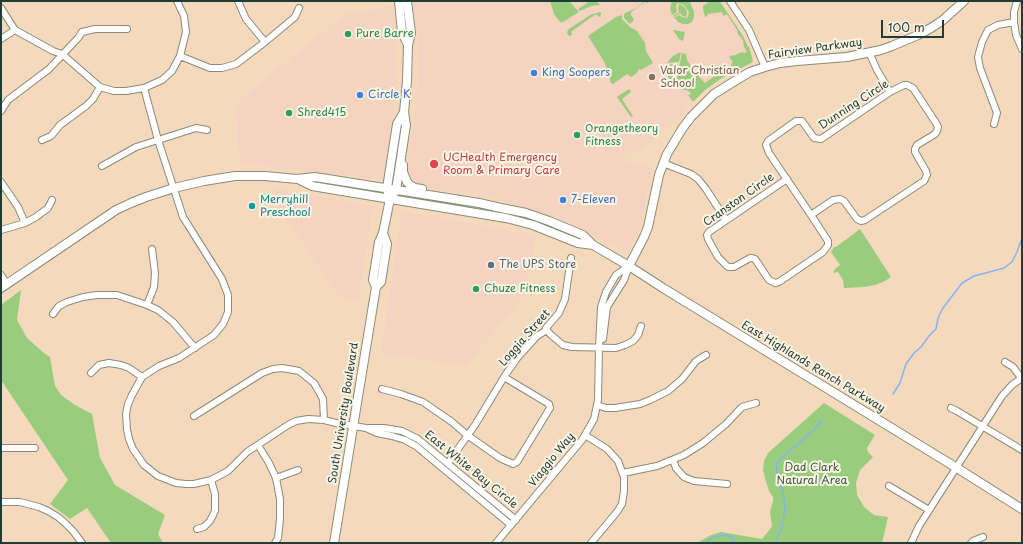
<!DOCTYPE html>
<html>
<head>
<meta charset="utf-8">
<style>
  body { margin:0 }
  #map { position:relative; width:1023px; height:544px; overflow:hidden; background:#f4d9bc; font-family:"Playpen Sans",sans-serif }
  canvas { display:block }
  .frame { position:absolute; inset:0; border:2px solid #1f3d34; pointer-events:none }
  .scale { position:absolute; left:881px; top:20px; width:63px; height:18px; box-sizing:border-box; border:2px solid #1f3d34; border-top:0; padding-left:5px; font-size:12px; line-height:14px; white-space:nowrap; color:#1f3d34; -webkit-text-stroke:3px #fcf5e5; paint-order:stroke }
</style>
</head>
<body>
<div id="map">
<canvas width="1023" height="544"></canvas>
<div class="frame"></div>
<div class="scale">100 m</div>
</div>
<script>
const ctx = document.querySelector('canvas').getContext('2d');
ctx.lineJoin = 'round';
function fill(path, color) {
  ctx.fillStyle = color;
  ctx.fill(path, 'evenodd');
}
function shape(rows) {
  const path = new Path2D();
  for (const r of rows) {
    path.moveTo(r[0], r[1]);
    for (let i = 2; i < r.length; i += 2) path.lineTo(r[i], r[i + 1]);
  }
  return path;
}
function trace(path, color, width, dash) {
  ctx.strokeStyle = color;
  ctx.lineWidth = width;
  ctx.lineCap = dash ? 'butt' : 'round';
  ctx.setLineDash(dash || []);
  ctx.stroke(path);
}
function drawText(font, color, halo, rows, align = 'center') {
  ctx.font = font + ' "Playpen Sans",sans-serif';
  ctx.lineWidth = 4;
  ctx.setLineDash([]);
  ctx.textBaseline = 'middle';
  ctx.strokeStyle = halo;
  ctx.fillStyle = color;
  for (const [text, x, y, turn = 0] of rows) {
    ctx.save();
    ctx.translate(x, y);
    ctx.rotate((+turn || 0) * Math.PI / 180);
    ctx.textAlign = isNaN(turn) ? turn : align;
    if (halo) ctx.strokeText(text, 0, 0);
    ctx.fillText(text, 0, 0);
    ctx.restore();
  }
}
const built = shape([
  [413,1,538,1,540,3,540,1,720,1,746,39,749,47,753,61,751,63,722,78,705,90,685,110,675,122,641,149,631,154,621,152,629,163,645,163,650,166,652,170,641,223,638,232,631,246,627,249,622,250,577,226,543,213,493,198,483,197,473,193,462,191,450,192,420,187,417,186,411,181,408,176,406,168,415,116,417,94,418,67,418,42],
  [393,6,395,23,397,71,393,115,383,175,380,180,321,172,240,163,236,103,344,15],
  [276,189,373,206,358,300,339,297,275,202],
  [402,211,536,235,526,293,470,361,469,366,381,353]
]);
const green = shape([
  [550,1,569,1,579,12,563,22,560,22,554,14],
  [590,1,596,1,600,5,591,6,580,11,578,9],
  [645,1,650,1,648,3,645,2,631,12,631,15,634,20,630,24,624,18,624,14,625,13,636,8],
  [672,1,689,1,690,2,694,12,694,17,692,22,688,24,683,24,678,22,676,19,674,18,679,15,682,17,687,18,688,16,689,12,684,5,678,3,676,5,677,12,672,15,670,8],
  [710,1,720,1,721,3,743,36,748,47,749,47,753,61,751,63,722,78,705,90,694,101,692,101,689,96,688,95,691,94,690,92,688,91,687,90,683,90,682,87,687,86,691,84,695,80,696,75,697,75,705,83,715,76,719,76,722,73,729,70,732,63,733,62,729,57,732,55,733,56,742,52,744,53,747,52,744,47,743,40,738,34,737,30,727,14,723,16,722,12,708,14,707,16,705,17,703,9,703,6],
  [679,4,683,6,686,9,687,13,686,17,683,16,680,13,674,17,673,16,679,12,678,8],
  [600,12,601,13,601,15,599,17,596,14,572,31,571,31,572,35,570,36,568,35,567,32,569,29,590,15],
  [622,15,622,19,630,27,637,31,645,43,646,51,653,63,641,70,639,69,638,70,637,73,631,77,627,74,613,84,611,83,605,63,588,36,616,17],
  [673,30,685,32,683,41,679,39],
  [681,52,679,62,667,63,673,56],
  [682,53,686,54,687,60,694,71,694,77,692,82,688,85,681,86,676,82],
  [678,64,675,82,671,82,667,75,666,70,667,65],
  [629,89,631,92,622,99,633,116,631,117,617,97],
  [860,229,891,277,885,281,875,285,864,287,844,288,843,280,838,272,833,273,835,269,840,265,831,252,834,247,836,247],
  [21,290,17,320,27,338,44,353,50,357,55,386,61,395,75,405,92,414,100,458,115,485,165,515,158,534,163,543,111,543,87,508,70,519,50,504,68,480,1,380,1,305],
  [824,403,875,435,867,448,868,452,873,457,860,470,856,483,857,495,864,507,874,515,888,517,882,543,697,543,711,535,721,532,762,539,771,528,772,526,770,512,773,501,773,497,769,491,765,478,763,470,764,461,768,453]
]);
const stream = shape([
  [893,394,900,383,906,364,914,353,921,347,929,336,936,329,938,318,943,308,962,283,974,276,1004,268,1012,262,1017,252,1022,238],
  [705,543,714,537,724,535,732,537,734,543],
  [775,543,782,526,785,508,783,491,778,478,776,464,783,457,816,428,822,420]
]);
const minor = shape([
  [238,1,246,19,265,42],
  [730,1,749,30,765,67],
  [1017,1,1014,12,1014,22,1016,35,1022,49],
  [1,8,15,30,53,51,62,54,100,87,114,91,126,91,144,88,162,80,172,71,180,56,186,32,184,16,177,1],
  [1,39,15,30],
  [869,52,877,70,890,92],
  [180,56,210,68,222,68,236,64,265,42,295,17,299,8],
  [144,88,158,140,183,217,222,279,228,295,228,312,223,324,214,335,179,358,159,366,142,377,132,395,128,404,126,414,127,429,129,439,133,449,144,465,158,476,176,483,186,484,194,484,211,480,228,471,247,452,288,425,296,421,308,419,324,420,336,423,366,428,377,433,392,436,405,440,416,446,511,525],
  [1,111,8,100,49,69,78,38,82,32,95,29,127,29],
  [994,124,997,113,980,68,978,57,982,42,988,30,998,25,1014,22],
  [42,140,51,136,60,125,86,106,93,99,100,87],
  [663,163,691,174,698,179,706,189,726,220],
  [102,166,136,147,196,128,207,130],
  [787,179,709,232,707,235,708,239,718,257,728,267,734,267,750,258,752,258,755,259,769,280,775,283,779,282,823,252,828,245,828,241,811,215,769,153,766,145,768,141,796,121,802,121,814,138,821,139,890,92,904,85,907,85,913,88,936,123,938,127,937,131,935,134,917,145,915,149,915,152,926,171,927,175,924,181,865,220,861,221,857,219,844,201,840,199,833,200,811,215],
  [1,182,18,207,25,223],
  [1,230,25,223,36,217,48,208,52,200],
  [1,275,7,284],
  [147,305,154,287,155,273,152,249],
  [53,314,59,306,67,302,83,297,97,295,117,295,147,305,158,310,173,322,195,348],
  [547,330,550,334,563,345,572,347,616,348,625,345,633,341,638,335,641,326],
  [603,339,607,307,624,280,629,266],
  [1005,362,1013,367,1022,379],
  [91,373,99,365,109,363,121,365,129,368,142,377],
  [382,389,401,394,423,402,452,422,467,435,500,458,513,464,517,462,550,408,549,404,504,377],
  [597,405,606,408,615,408,640,404,650,400,668,391,682,379,696,361,706,355],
  [951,408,957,411,1022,450],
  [194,416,262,373,273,369,282,368,299,371,314,383,323,399,324,420],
  [369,428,384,428,402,431,418,439,516,520],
  [585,435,607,449,618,461,624,477,624,491,622,504,617,512,591,543],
  [258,445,269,463,276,478,280,499,280,519,278,538,275,543],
  [1,448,35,448],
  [673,460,676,468,684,477,694,481,727,484],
  [448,463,475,425,506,374,518,357,537,336,547,330,546,328,559,313,565,299,571,258],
  [623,473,657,466,684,455,703,443,726,424,742,407,756,403],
  [276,478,298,470],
  [889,486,929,510],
  [1,502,20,502,39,507,48,511,58,517,65,523,73,531,82,543],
  [197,529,204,527,210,521,215,511,215,494,211,480],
  [496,543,582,440,594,419,598,400,599,348,601,307,606,292,616,275,629,266],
  [911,543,919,526,1002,396,1012,385,1022,378],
  [971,543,973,541,983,537]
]);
const major = shape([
  [399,1,402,32,408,45],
  [403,165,403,172,407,182,410,185,415,188,422,189],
  [298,179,312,186,506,218,533,225,578,243,593,245],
  [388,193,387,188,397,124,404,112],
  [629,266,644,237,648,227,659,175,667,154,682,129,691,117,714,94,738,79,750,72,765,67,780,63,797,61,847,57,881,50,892,46,918,35,931,28,943,20,964,1],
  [376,287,381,282,387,244,383,233],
  [1,288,116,210,131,203,146,197,174,188,204,181,235,176,265,176,297,179,315,177,479,203,501,208,526,213,549,221,583,235,593,245,629,266,663,288,957,468,1022,509],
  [334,543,376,287,373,280,379,242,383,233,390,199,396,190,406,125,404,112,407,81,408,45,411,33,407,1]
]);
const markers = [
  [348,34,4,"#2e9e5b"],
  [534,73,4,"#3f7fe0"],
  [652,77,4,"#8d6e63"],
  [360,95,4,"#3f7fe0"],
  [289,113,4,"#2e9e5b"],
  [577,135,4,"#2e9e5b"],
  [434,164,5,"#e0444e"],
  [563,200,4,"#3f7fe0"],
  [252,206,4,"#0f9aa8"],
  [491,265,4,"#5c6f8a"],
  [476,289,4,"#2e9e5b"]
];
const leisureNames = [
  ["Pure Barre",356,34],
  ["Shred415",297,113],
  ["Orangetheory",585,129],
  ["Fitness",585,142],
  ["Chuze Fitness",484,289]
];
const streetNames = [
  ["Fairview Parkway",815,49,-8],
  ["Dunning Circle",854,105,-33],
  ["Cranston Circle",739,200,-35],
  ["Loggia Street",525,338,-49],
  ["East Highlands Ranch Parkway",813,367,31],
  ["South University Boulevard",344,413,-81],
  ["Viaggio Way",552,460,-51],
  ["East White Bay Circle",471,470,39]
];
const educationNames = [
  ["Valor Christian",660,71],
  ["School",660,84]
];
const shopNames = [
  ["King Soopers",542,73],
  ["Circle K",368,95],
  ["7-Eleven",571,200]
];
const healthNames = [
  ["UCHealth Emergency",443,158],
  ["Room & Primary Care",443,171]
];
const cultureNames = [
  ["Merryhill",260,200],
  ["Preschool",260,213]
];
const serviceNames = [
  ["The UPS Store",499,265]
];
const parkNames = [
  ["Dad Clark",812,468],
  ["Natural Area",812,481]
];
fill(built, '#f4d3c0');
fill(green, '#99cd7d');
trace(stream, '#84b4ef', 1.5);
trace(minor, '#8a8b78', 8);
trace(major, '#8a8b78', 10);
trace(minor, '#fff', 6);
trace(major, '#fff', 8);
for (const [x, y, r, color] of markers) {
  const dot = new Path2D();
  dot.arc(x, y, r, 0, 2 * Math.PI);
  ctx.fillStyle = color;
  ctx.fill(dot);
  trace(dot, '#fcf5e5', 1.5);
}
drawText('11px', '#27864d', '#fcf5e5', leisureNames, 'left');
drawText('11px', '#1f3d34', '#fcf5e5', streetNames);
drawText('11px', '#785e54', '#fcf5e5', educationNames, 'left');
drawText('11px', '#366cbe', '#fcf5e5', shopNames, 'left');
drawText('11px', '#be3a42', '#fcf5e5', healthNames, 'left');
drawText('11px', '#0d838f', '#fcf5e5', cultureNames, 'left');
drawText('11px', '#4e5e75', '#fcf5e5', serviceNames, 'left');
drawText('11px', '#375a43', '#fcf5e5', parkNames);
</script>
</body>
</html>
